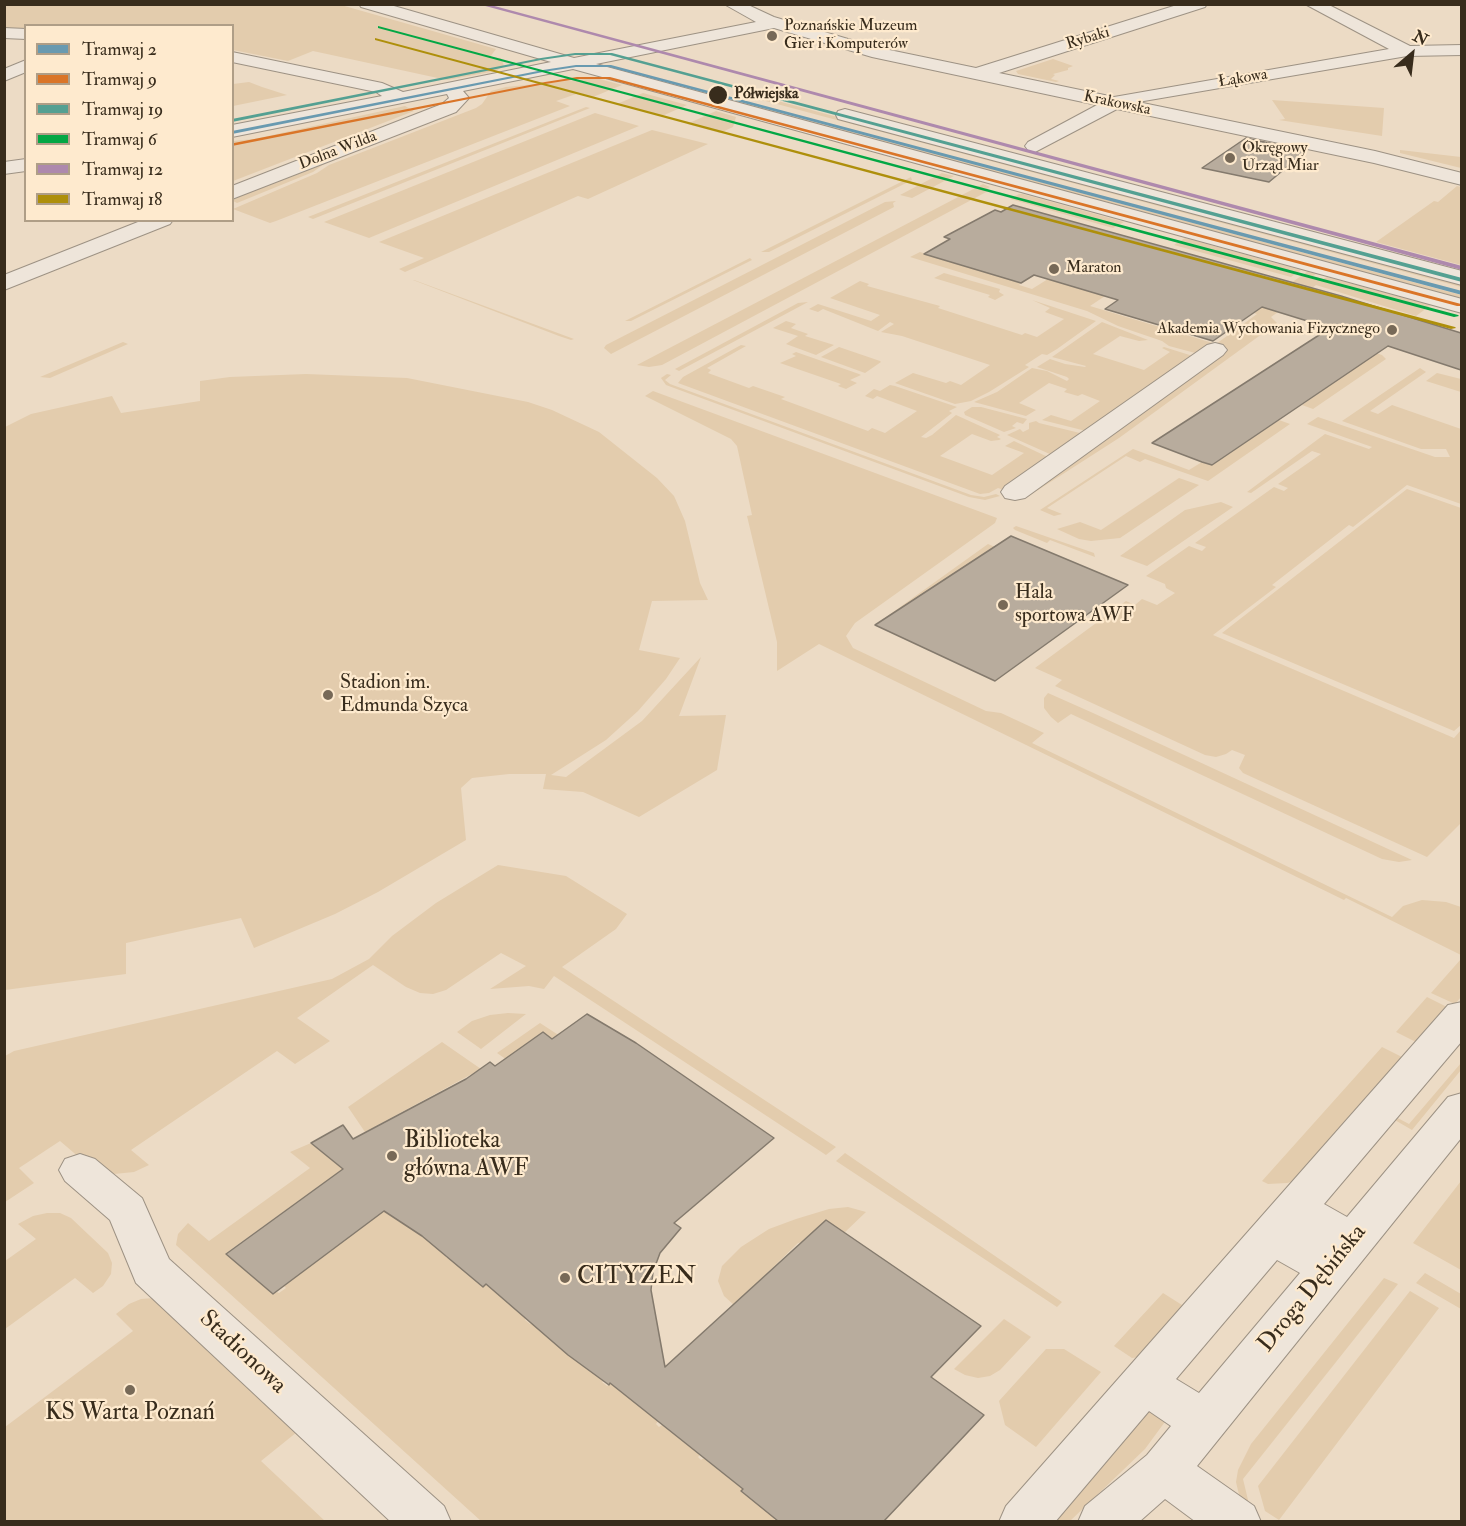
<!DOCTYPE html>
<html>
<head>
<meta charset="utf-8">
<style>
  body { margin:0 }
  #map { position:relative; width:1466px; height:1526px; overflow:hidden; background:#ecdbc5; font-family:"IM FELL Double Pica",serif }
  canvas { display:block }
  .frame { position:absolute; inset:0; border:6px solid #382c1c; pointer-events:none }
  .legend { position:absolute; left:24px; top:24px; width:210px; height:198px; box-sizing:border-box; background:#feeace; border:2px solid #af9e87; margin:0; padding:8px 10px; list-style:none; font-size:18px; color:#382c1c }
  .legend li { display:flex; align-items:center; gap:12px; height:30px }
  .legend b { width:30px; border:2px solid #af9e87 }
  .north { position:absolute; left:1382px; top:24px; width:60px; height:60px; -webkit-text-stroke:4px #feeace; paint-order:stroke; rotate:28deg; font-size:16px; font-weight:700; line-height:24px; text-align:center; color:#382c1c }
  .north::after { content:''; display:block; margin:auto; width:21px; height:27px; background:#382c1c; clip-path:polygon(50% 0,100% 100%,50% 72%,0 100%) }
</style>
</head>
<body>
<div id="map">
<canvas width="1466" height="1526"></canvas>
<div class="frame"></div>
<ul class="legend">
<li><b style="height:8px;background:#699ab0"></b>Tramwaj 2</li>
<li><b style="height:8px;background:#da7528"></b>Tramwaj 9</li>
<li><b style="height:8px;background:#54a092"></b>Tramwaj 19</li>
<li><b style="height:8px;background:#03a744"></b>Tramwaj 6</li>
<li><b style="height:8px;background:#ae89ad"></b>Tramwaj 12</li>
<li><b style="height:8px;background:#ae8f0b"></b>Tramwaj 18</li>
</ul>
<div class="north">N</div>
</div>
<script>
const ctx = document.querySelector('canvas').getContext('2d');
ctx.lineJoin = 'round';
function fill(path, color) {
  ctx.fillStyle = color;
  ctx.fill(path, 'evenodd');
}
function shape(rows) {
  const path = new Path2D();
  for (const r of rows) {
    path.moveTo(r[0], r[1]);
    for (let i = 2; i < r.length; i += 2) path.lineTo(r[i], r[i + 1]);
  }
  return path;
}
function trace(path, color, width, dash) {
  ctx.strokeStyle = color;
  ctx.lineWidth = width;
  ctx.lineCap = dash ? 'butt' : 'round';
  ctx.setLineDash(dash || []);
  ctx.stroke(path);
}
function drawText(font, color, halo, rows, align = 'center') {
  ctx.font = font + ' "IM FELL Double Pica",serif';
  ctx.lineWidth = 4.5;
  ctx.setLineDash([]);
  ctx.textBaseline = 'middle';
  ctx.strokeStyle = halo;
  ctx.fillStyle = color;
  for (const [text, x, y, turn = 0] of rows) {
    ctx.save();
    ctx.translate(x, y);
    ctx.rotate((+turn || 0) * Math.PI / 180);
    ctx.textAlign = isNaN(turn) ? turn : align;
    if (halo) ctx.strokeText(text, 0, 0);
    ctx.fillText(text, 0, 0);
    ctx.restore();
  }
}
const green = shape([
  [4,5,341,5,496,49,490,57,501,58,504,66,496,71,447,80,313,51,288,61,233,50,232,26,26,26,25,29,5,28],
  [1053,59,1073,66,1068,68,1068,70,1053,74,1055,75,1051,79,1059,81,1056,82,1018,74,1016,71],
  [596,78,622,85,593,97,579,93,556,101,570,106,276,221,270,223,233,209,317,173,329,165,476,108,482,104,491,91,506,87],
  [249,82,262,87,287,95,233,106,233,84],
  [643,93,687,105,662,116,617,104],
  [752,94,1461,285,1461,287,747,96],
  [736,100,1461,295,1461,298,731,102],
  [1272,100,1384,108,1382,136,1279,120,1285,119],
  [405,106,414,111,233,181,233,141,254,139],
  [586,107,590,108,313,219,308,217],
  [716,111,736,117,733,127,720,133,687,124],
  [595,113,639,126,369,238,324,222],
  [652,130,708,144,588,199,578,196,405,272,399,269,424,258,379,242],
  [1400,150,1461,157,1461,168,1400,153],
  [324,164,313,172,237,203,233,201,233,199],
  [942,173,954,176,912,198,900,195],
  [911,177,912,180,769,252,761,252],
  [983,184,990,187,987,189,990,190,662,365,649,367,637,365],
  [1457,186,1461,187,1461,265,1376,242,1434,201,1438,202],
  [1019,194,1023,194,1124,222,1113,228,1010,199],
  [896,201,893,203,894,207,611,354,604,348,606,345,885,202],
  [1185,238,1301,270,1291,277,1174,245],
  [920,252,1021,283,1019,285,1032,289,1048,279,1105,296,1090,306,1216,344,1257,314,1250,312,1308,271,1316,274,1313,276,1323,279,1327,277,1431,305,1416,316,1316,285,1271,317,1277,323,1119,438,1024,499,1020,498,1199,354,1169,346,1162,341,1118,326,1087,311,910,257],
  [750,258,752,260,631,321,625,321],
  [944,273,1000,289,999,292,1004,295,995,300,988,297,990,295,934,278],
  [413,280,414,280,574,339,571,340,559,336],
  [860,281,869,284,867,286,940,306,938,308,1022,335,1025,333,1037,337,1064,319,1045,312,1050,308,1032,300,1096,321,1057,349,1047,355,1042,354,1025,365,1029,367,989,392,971,401,955,404,895,383,913,373,946,383,950,381,961,385,990,365,902,336,881,332,894,324,890,322,878,331,823,309,818,312,809,309,818,304,871,321,880,315,830,298],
  [808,302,679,371,675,369,798,303],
  [786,321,796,324,791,328,808,334,805,336,834,345,816,355,786,344,798,336,773,328],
  [1102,322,1148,340,1139,341,1120,336,1093,354,1144,370,1170,352,1162,348,1164,347,1196,357,1090,432,1042,420,1051,415,1071,421,1100,401,1082,394,1078,396,1064,392,1067,389,1049,383,1019,403,1036,410,1026,416,974,402,997,392,1032,368,1047,371,1067,381,1069,379,1067,377,1037,367,1050,359,1065,364,1085,367,1086,366,1052,357],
  [123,342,128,344,50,378,40,377],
  [741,345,746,346,707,368,711,370,708,373,749,388,753,386,785,397,781,399,868,431,872,428,885,433,917,411,877,396,873,399,865,396,874,389,880,391,890,385,895,386,957,407,949,411,952,413,921,437,926,438,932,435,956,415,1000,435,997,437,1001,439,999,440,991,441,972,434,940,456,992,475,1024,453,1005,446,1014,441,1052,459,1007,491,998,488,989,493,980,494,678,383,683,377],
  [839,347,880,361,881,362,865,373,821,357],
  [796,352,859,374,861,375,850,380,857,383,846,389,838,386,841,384,780,363,796,356,792,354],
  [1373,352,1382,355,1386,359,1313,409,1302,405,1353,369],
  [1420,368,1426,372,1370,411,1378,414,1392,405,1461,429,1461,504,1407,485,1353,527,1349,525,1272,585,1276,587,1213,635,1454,738,1461,730,1461,823,1427,857,1243,773,1239,768,1245,755,1232,750,1226,754,1216,757,1205,755,1055,686,1062,680,1035,668,1126,601,1135,605,1142,599,1157,605,1175,593,1166,588,1165,584,1146,576,1189,546,1202,551,1206,547,1195,543,1274,487,1284,491,1288,488,1278,484,1321,454,1312,451,1251,493,1247,492,1325,434,1369,449,1372,447,1307,424,1318,417,1435,457,1450,457,1446,449,1421,449,1342,421],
  [1437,373,1461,379,1461,392,1426,381],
  [306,374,407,378,528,402,552,410,599,432,657,478,674,496,685,521,700,583,708,600,652,601,639,650,680,658,666,679,638,711,606,740,551,775,566,777,642,721,701,657,679,716,726,715,717,770,639,817,583,792,543,789,546,774,509,774,472,778,461,788,466,840,378,892,335,914,254,948,241,918,126,943,126,974,5,990,5,427,31,414,112,396,121,413,200,401,200,381,230,377],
  [667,374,671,375,665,380,670,384,971,495,984,497,996,494,1000,496,985,500,969,497,666,385,661,378],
  [653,391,997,518,995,523,855,623,846,636,853,648,986,711,1001,713,1044,733,1032,743,1392,917,1403,906,1422,900,1446,902,1461,907,1461,955,1346,898,1344,900,819,644,777,671,777,642,747,516,752,515,737,446,731,439,645,396],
  [972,407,981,407,1027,419,1023,424,1017,422,1012,426,1016,428,1004,432,965,415,964,412],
  [1279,420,1290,424,1208,481,1145,459,1140,462,1126,456,1047,508,1062,514,1054,516,1040,510,1133,449,1189,470,1202,462,1212,465],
  [1036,421,1039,423,1084,434,1052,455,1007,435,1020,429,1023,432,1029,429,1029,423],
  [1179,478,1199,485,1120,538,1091,541,1079,539,1057,529,1080,522,1101,530],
  [1407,489,1461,508,1462,724,1454,731,1222,633],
  [1221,502,1233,507,1147,566,1120,556,1185,510],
  [1016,526,1094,553,1095,557,1050,540,1047,543,1015,530,1013,528],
  [988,544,995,547,875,625],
  [1048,693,1093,713,1412,860,1399,862,1382,859,1071,714,1058,723,1051,717,1044,708,1044,698],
  [498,865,566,876,627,914,616,929,562,967,836,1147,826,1155,554,976,544,989,529,986,490,989,526,966,501,953,446,990,433,994,420,993,406,987,373,965,297,1018,330,1041,295,1064,277,1051,131,1150,149,1165,134,1172,114,1174,94,1170,60,1141,19,1168,34,1183,5,1202,5,1056,14,1051,332,979,369,959,392,936,436,903],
  [1461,959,1461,997,1455,1004,1431,993],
  [1427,997,1451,1009,1420,1044,1396,1032],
  [508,1013,526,1014,481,1049,457,1032,472,1021,490,1015],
  [540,1023,563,1038,557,1042,543,1032,520,1069,497,1053],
  [442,1042,481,1069,365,1132,348,1107],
  [1382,1047,1408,1060,1304,1179,1287,1183,1268,1184,1262,1181],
  [1461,1063,1461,1070,1412,1130,1388,1116,1390,1114,1409,1124],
  [311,1143,343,1169,226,1253,273,1294,277,1292,279,1293,286,1288,284,1286,386,1209,445,1252,443,1254,447,1258,450,1255,483,1287,486,1284,527,1317,525,1320,530,1324,533,1322,567,1354,605,1379,602,1382,607,1386,610,1383,658,1421,656,1424,659,1427,662,1425,700,1455,698,1457,701,1460,704,1458,743,1489,741,1491,745,1495,749,1492,775,1519,772,1522,481,1521,176,1245,178,1234,188,1223,209,1241,310,1168,290,1152],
  [845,1153,1062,1302,1057,1307,836,1161],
  [1461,1181,1461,1270,1413,1243],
  [848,1207,866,1212,844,1233,798,1243,734,1305,724,1296,718,1281,722,1266,741,1247,769,1229,796,1219,829,1209],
  [47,1213,60,1213,71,1218,108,1253,112,1263,111,1274,103,1286,93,1293,75,1278,5,1329,5,1261,36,1239,18,1224,33,1216],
  [1425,1273,1461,1294,1461,1309,1416,1283],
  [1384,1278,1398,1284,1243,1479,1249,1504,1240,1499,1236,1482,1238,1470,1251,1444],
  [1410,1291,1439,1308,1279,1520,1265,1511,1258,1486],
  [1163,1293,1190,1310,1148,1356,1132,1358,1114,1346],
  [154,1298,297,1432,261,1461,325,1521,5,1522,5,1427,133,1331,116,1314,129,1304,141,1299],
  [1004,1319,1031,1337,1000,1370,990,1376,978,1378,965,1375,954,1369],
  [1046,1349,1064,1349,1101,1372,1036,1447,1005,1425,999,1401],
  [1147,1404,1167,1419,1145,1449,1070,1521,1053,1521]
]);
const building = shape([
  [1246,138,1306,151,1269,182,1202,168,1246,138],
  [1013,205,1341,296,1461,333,1461,370,1388,346,1212,465,1202,462,1152,443,1330,328,1262,307,1213,341,1105,309,1118,300,1034,275,1021,283,924,254,950,239,944,237,995,210,1001,212,1013,205],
  [1011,536,1128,585,995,681,875,625,1011,536],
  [587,1014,636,1043,774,1138,674,1223,681,1228,660,1253,653,1272,651,1290,665,1367,826,1220,981,1326,931,1377,984,1415,884,1521,778,1521,741,1491,743,1489,610,1383,609,1385,568,1355,486,1284,483,1287,422,1236,384,1211,273,1294,226,1254,343,1169,311,1143,343,1125,353,1139,466,1079,490,1062,495,1066,543,1032,552,1039,587,1014]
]);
const minor = shape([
  [359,4,387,4,574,58,756,22,724,4,746,4,774,17,875,47,976,68,1180,4,1207,4,1205,7,999,73,1114,97,1389,49,1305,4,1327,4,1410,46,1462,45,1462,55,1407,56,1138,102,1375,151,1462,173,1462,185,1374,163,1117,109,1035,152,1028,150,1025,146,1028,142,1097,105,872,57,774,28,596,64,1462,299,1462,313,573,69,463,91,469,98,456,112,232,199,232,186,442,104,449,98,447,94,232,137,232,125,382,96,376,92,232,62,232,52,382,83,403,92,551,62,361,7,359,4],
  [4,28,26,29,26,39,4,38,4,28],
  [26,60,26,72,4,81,4,69,26,60],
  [845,109,1462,271,1462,285,838,119,836,115,838,111,845,109],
  [26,159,26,171,4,174,4,162,26,159],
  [143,220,173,220,170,224,4,290,4,275,143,220],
  [1215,343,1223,345,1227,350,1223,355,1025,498,1015,500,1005,498,1001,492,1005,486,1207,345,1215,343],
  [1462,1002,1462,1041,1324,1204,1347,1217,1448,1097,1462,1093,1462,1137,1197,1466,1254,1506,1261,1522,1196,1522,1165,1499,1139,1522,1078,1522,1085,1506,1147,1455,1171,1426,1149,1411,1055,1522,999,1522,1006,1506,1448,1005,1462,1002],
  [1277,1260,1300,1273,1199,1393,1176,1379,1277,1260],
  [80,1154,95,1159,142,1198,169,1259,444,1506,451,1522,391,1522,136,1283,110,1220,65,1181,59,1170,65,1159,80,1154]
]);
const tram1 = shape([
  [576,65,611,65,1462,291,1462,295,609,67,576,67,543,72,232,134,232,131,543,70,576,65]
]);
const tram2 = shape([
  [577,77,610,77,1461,304,1462,306,1457,306,608,79,577,79,545,84,232,146,232,144,234,143,545,82,577,77]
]);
const tram3 = shape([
  [575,53,612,53,1462,278,1462,282,610,55,575,55,541,60,232,122,232,119,541,58,575,53]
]);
const tram4 = shape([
  [378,26,1458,315,1459,316,1454,317,378,28,378,26]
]);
const tram5 = shape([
  [487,4,1462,266,1462,270,478,4,487,4]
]);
const tram6 = shape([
  [375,38,1455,327,1456,328,1451,329,375,40,375,38]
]);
const markers = [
  [772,36,6,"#776957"],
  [718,95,10,"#382c1c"],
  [1230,158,6,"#776957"],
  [1054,269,6,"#776957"],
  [1392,330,6,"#776957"],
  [1003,605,6,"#776957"],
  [328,695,6,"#776957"],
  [392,1156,6,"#776957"],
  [565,1278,6,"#776957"],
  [130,1390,6,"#776957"]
];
const farPoinames = [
  ["Poznańskie Muzeum",784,27],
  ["Gier i Komputerów",784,45],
  ["Okręgowy",1242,149],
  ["Urząd Miar",1242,167],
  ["Maraton",1066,269],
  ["Akademia Wychowania Fizycznego",1380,330,"right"]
];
const farStreetnames = [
  ["Rybaki",1088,39,-17],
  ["Łąkowa",1243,79,-9],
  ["Krakowska",1117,104,12],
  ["Dolna Wilda",338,151,-21]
];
const farStopnames = [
  ["Półwiejska",734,95]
];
const poiNames = [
  ["Hala",1015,594],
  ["sportowa AWF",1015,617],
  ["Stadion im.",340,684],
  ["Edmunda Szyca",340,707]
];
const nearPoinames = [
  ["Biblioteka",404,1142],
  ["główna AWF",404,1170],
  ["CITYZEN",577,1278],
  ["KS Warta Poznań",130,1414,"center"]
];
const nearStreetnames = [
  ["Droga Dębińska",1313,1289,-51],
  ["Stadionowa",242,1353,43]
];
fill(green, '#e3ccad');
fill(building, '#b8ac9d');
trace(building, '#847a6d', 1.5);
trace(minor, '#9d9284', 2);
fill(minor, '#eee5da');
fill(tram1, '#699ab0');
fill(tram2, '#da7528');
fill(tram3, '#54a092');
fill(tram4, '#03a744');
fill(tram5, '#ae89ad');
fill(tram6, '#ae8f0b');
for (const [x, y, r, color] of markers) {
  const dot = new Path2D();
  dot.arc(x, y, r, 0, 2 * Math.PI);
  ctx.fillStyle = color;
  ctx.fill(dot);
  trace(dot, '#feeace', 2);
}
drawText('16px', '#382c1c', '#feeace', farPoinames, 'left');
drawText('16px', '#382c1c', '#feeace', farStreetnames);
drawText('bold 16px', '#382c1c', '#feeace', farStopnames, 'left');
drawText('20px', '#382c1c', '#feeace', poiNames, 'left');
drawText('24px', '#382c1c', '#feeace', nearPoinames, 'left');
drawText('24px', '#382c1c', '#feeace', nearStreetnames);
</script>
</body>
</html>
